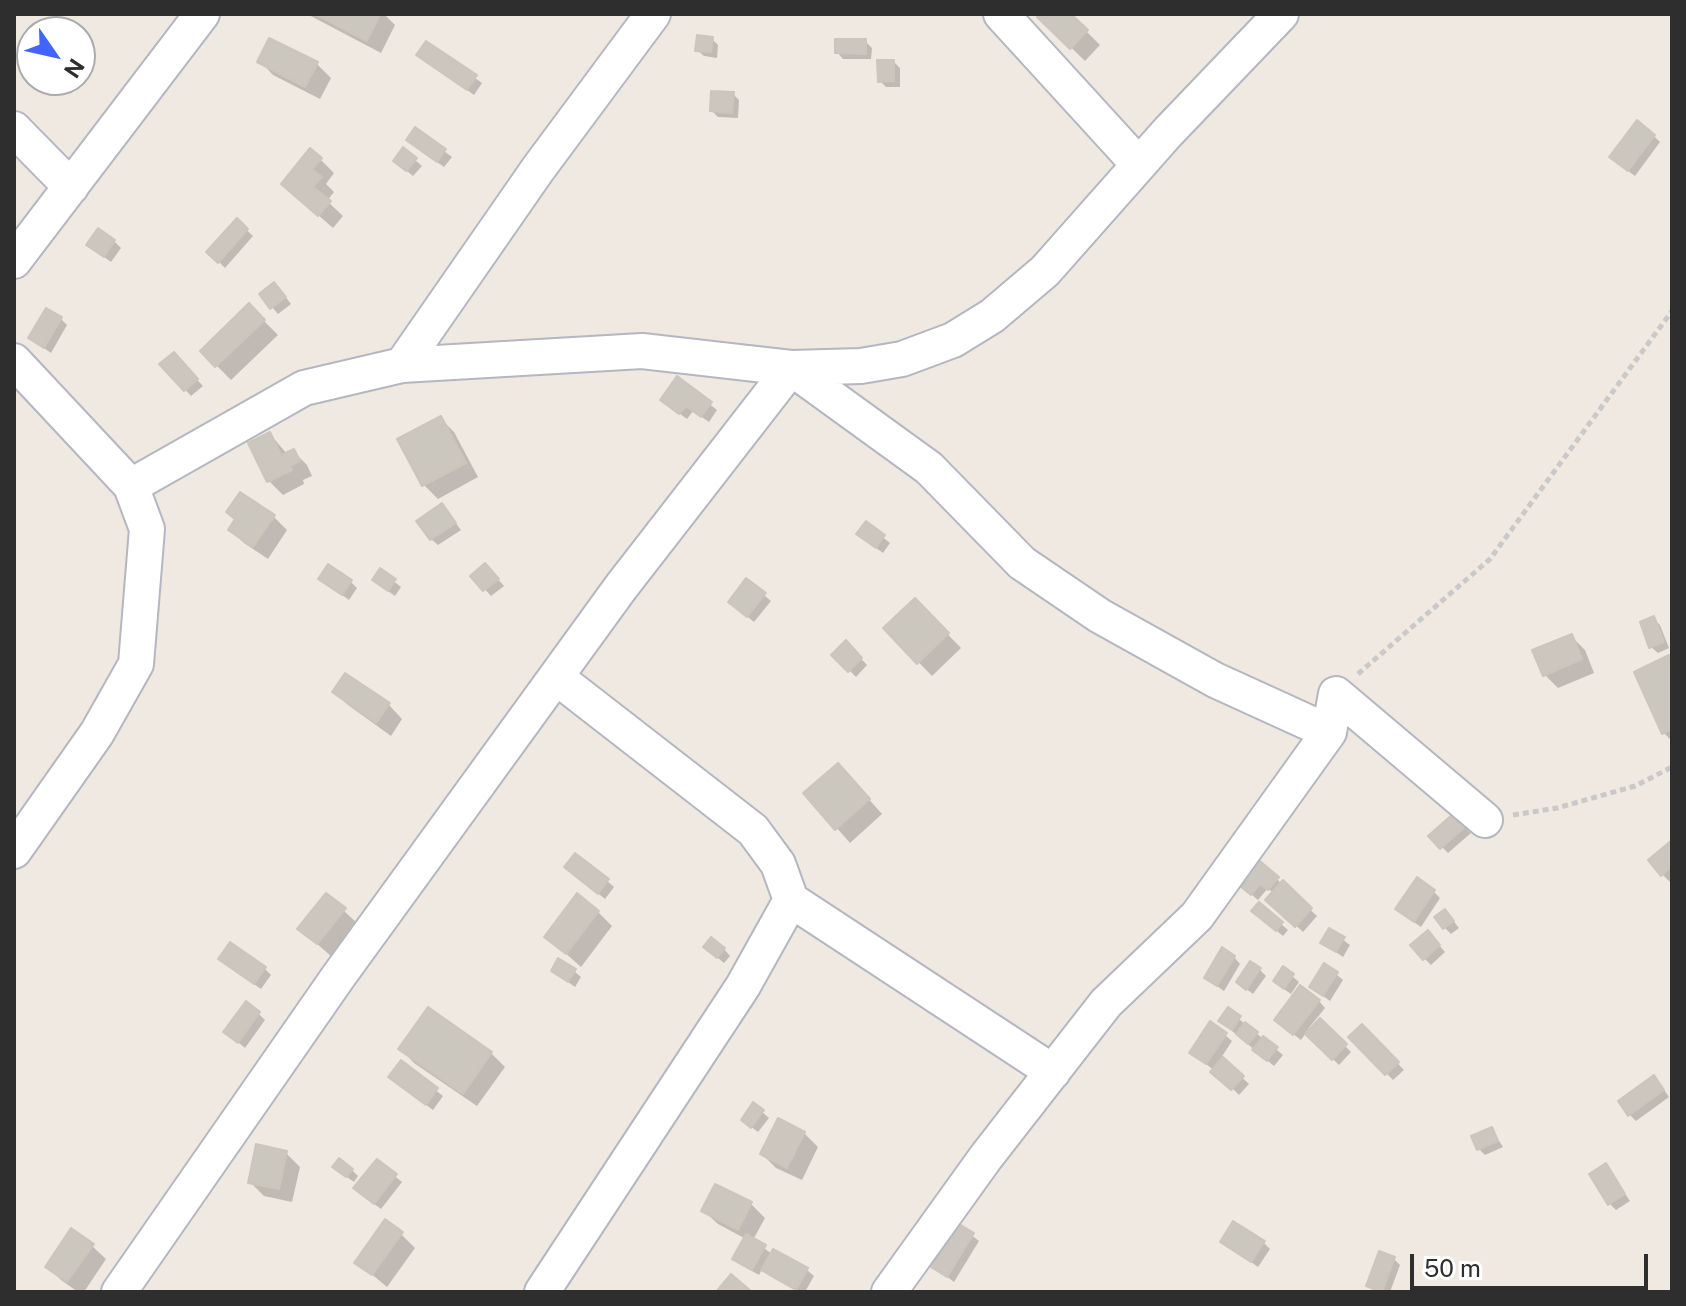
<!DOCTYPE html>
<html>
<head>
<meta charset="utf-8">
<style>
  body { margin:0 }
  #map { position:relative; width:1686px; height:1306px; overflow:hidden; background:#efe9e1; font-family:"Public Sans",sans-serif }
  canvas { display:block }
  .frame { position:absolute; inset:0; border:16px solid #2e2e2e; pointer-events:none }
  .north { position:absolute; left:16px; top:16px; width:80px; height:80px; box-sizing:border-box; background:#fff; border:2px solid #ababab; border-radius:50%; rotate:124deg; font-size:22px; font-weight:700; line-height:32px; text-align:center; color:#2e2e2e }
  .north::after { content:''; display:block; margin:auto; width:28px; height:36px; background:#4264fb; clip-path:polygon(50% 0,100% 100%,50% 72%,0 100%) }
  .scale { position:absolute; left:1410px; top:1254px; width:238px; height:36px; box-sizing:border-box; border:4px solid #2e2e2e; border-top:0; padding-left:10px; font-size:24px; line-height:28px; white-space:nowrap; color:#2e2e2e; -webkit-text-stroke:6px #fff; paint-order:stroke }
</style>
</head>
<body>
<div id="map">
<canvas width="1686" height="1306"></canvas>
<div class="frame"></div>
<div class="north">N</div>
<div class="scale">50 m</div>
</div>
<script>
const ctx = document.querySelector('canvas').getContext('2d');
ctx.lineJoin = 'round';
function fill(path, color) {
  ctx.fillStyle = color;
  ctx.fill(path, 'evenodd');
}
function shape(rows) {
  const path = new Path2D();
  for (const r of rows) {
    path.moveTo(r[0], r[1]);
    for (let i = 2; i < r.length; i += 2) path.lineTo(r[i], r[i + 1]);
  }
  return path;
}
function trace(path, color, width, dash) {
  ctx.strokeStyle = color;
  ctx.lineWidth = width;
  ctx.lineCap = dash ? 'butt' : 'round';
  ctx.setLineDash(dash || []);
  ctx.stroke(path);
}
const shadow = shape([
  [307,14,384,14,395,25,381,53],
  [1043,14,1069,14,1100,45,1085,61,1040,17],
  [712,39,718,45,717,58,704,56,697,50],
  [865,41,872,48,871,59,843,59,837,52],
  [426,43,482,83,474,95,418,55],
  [260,61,317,64,331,78,320,99,273,75],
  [894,62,900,68,900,87,886,87,880,81],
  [733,94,739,100,738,118,718,117,712,111],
  [416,130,452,157,444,167,415,146],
  [1654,136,1660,142,1635,176,1617,163],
  [321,160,334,173,326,184,334,192,327,201,343,216,333,228,283,184],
  [415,160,422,166,413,176,402,167],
  [237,221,253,236,225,268,209,252],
  [114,241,121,248,111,262,88,245],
  [281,291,291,304,278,314,272,307],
  [249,306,278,335,231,380,202,351],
  [61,319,67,325,51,353,30,338],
  [173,354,203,386,191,396,162,364],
  [678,379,717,410,709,422,693,411,687,419,669,406],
  [440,418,454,432,478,477,438,499,424,485,400,439],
  [270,434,287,454,293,451,307,465,312,476,303,480,304,484,283,495,269,481,251,443],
  [442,505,461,530,438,545,431,539],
  [274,517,287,530,268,559,244,543,230,530],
  [866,524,890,543,883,553,865,540],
  [381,571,401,587,395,596,381,586],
  [492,572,504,586,491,596,473,576],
  [320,579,351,582,357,588,349,600],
  [764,595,771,601,754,622,737,608],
  [915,601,961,648,932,676,886,629],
  [1654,619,1660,625,1669,648,1658,653,1651,647],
  [1571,636,1585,650,1594,673,1558,688,1544,674],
  [846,643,867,665,856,677,834,655],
  [1668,657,1672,661,1672,741,1664,733],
  [334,692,389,705,402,719,391,736,348,705],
  [851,779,882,814,850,843,806,793],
  [1454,816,1471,833,1448,853,1431,836],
  [1672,843,1672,884,1662,874],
  [1255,859,1317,916,1303,932,1268,899,1274,894,1268,888,1258,900,1243,887],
  [573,873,607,881,614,887,605,899],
  [1434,892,1440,898,1421,927,1404,915],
  [327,895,358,924,332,957,300,929],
  [1259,905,1288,930,1283,936,1260,917],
  [598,912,612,926,581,967,546,936],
  [1451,918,1459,928,1451,934,1444,927],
  [1330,930,1350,945,1343,957,1323,943],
  [1434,939,1445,952,1431,965,1424,958],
  [724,949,730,956,724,963,712,953],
  [1234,957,1240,964,1224,991,1206,978],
  [227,965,265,969,271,975,261,989],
  [1260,970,1266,976,1253,994,1245,988],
  [553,971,574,971,581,977,575,987],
  [1336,974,1343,980,1330,1001,1311,987],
  [1292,976,1299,982,1291,994,1281,987],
  [1319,1001,1325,1008,1308,1029,1311,1031,1320,1021,1351,1052,1339,1065,1306,1033,1301,1040,1283,1026],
  [428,1009,491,1053,505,1067,477,1106,414,1063,401,1049],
  [1228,1010,1283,1055,1274,1066,1220,1021],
  [258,1013,265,1020,245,1048,226,1032],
  [1362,1026,1404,1070,1393,1080,1351,1037],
  [1225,1035,1232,1041,1221,1058,1249,1084,1239,1095,1214,1070,1191,1053],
  [401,1063,443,1096,433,1110,397,1083],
  [1660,1084,1669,1097,1636,1121,1629,1114],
  [754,1105,769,1118,758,1132,750,1126],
  [1492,1130,1503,1147,1485,1155,1479,1149],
  [804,1133,818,1147,802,1180,776,1168,762,1154],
  [286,1153,300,1167,292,1202,264,1196,250,1182],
  [377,1162,402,1182,381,1209,362,1195],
  [1606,1166,1630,1201,1616,1210,1610,1204],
  [352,1170,358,1176,354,1182,341,1173],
  [751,1204,765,1218,753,1240,772,1254,774,1251,807,1270,814,1276,805,1292,799,1292,770,1276,762,1269,759,1275,741,1265,735,1259,746,1239,718,1224,704,1211],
  [959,1226,979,1241,954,1282,934,1267],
  [401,1234,415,1248,387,1287,357,1262],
  [1222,1241,1263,1242,1270,1249,1258,1267],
  [92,1246,106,1259,84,1292,78,1292,61,1280,47,1267],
  [1393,1258,1400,1265,1390,1292,1375,1292,1368,1285]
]);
const building = shape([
  [315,14,380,14,367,41,315,14],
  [1040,14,1071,14,1088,30,1070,49,1037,17,1040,14],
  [697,35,713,37,711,52,695,51,697,35],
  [269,38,318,62,305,87,257,62,269,38],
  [835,39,866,39,866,54,835,53,835,39],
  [426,41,477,75,467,90,416,55,426,41],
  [877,60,894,60,894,81,878,82,877,60],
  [711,91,734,92,732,113,710,111,711,91],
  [1637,120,1655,135,1628,171,1609,157,1637,120],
  [415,127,446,149,437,162,406,140,415,127],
  [403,147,417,158,406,171,393,161,403,147],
  [310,148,322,158,312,169,322,177,313,187,331,201,318,216,281,184,310,148],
  [237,218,248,229,218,263,206,252,237,218],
  [98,228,115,240,104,257,86,245,98,228],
  [274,282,286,297,270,309,259,294,274,282],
  [249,303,265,320,215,367,200,351,249,303],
  [46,308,62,317,44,348,28,338,46,308],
  [174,352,198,379,184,391,159,364,174,352],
  [677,376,712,402,701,417,686,406,679,414,660,400,677,376],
  [441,416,466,463,422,486,397,439,441,416],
  [270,432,281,455,294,449,300,461,290,466,292,470,267,482,248,443,270,432],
  [240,492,275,515,253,547,228,530,235,519,226,512,240,492],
  [442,503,456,523,430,540,416,521,442,503],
  [866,521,885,535,876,548,856,534,866,521],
  [485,563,499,579,483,591,470,576,485,563],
  [328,564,352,580,342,595,318,579,328,564],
  [380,568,396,579,388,591,372,580,380,568],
  [746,578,766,593,747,617,728,602,746,578],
  [915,598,949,633,917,664,883,628,915,598],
  [1654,616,1664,642,1649,648,1640,622,1654,616],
  [1572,634,1582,659,1543,676,1532,650,1572,634],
  [846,640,862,658,848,672,831,655,846,640],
  [1669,655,1672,662,1672,729,1662,734,1634,672,1669,655],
  [345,673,390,703,376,723,332,692,345,673],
  [838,763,870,799,835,830,803,793,838,763],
  [1454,813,1466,826,1440,849,1428,836,1454,813],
  [1672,840,1672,866,1661,876,1648,860,1672,840],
  [575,853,609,879,598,894,564,867,575,853],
  [1255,857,1279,877,1268,890,1260,884,1251,895,1234,881,1255,857],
  [1417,877,1435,890,1414,922,1395,909,1417,877],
  [1283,880,1312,908,1295,927,1265,900,1283,880],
  [326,893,346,908,317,944,297,929,326,893],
  [577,893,599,911,566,954,544,937,577,893],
  [1259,902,1283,922,1276,931,1251,911,1259,902],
  [1445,909,1454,921,1443,929,1434,917,1445,909],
  [1329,928,1345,937,1336,952,1320,943,1329,928],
  [1428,930,1440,945,1423,960,1410,945,1428,930],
  [711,937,725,948,717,958,703,947,711,937],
  [230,942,266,967,254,984,218,959,230,942],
  [1222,947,1235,956,1217,986,1204,978,1222,947],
  [558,958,576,969,568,982,551,971,558,958],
  [1250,961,1261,968,1246,990,1236,982,1250,961],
  [1324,963,1338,972,1323,996,1309,987,1324,963],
  [1283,966,1294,974,1284,989,1273,981,1283,966],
  [1300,985,1320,1000,1293,1035,1274,1020,1300,985],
  [246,1001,260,1012,238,1043,223,1032,246,1001],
  [428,1007,492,1052,463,1094,398,1049,428,1007],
  [1228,1007,1241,1016,1232,1030,1218,1021,1228,1007],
  [1320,1018,1347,1044,1332,1060,1305,1034,1320,1018],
  [1210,1021,1227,1033,1206,1064,1189,1053,1210,1021],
  [1245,1022,1258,1032,1248,1044,1236,1034,1245,1022],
  [1362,1024,1399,1062,1385,1075,1348,1037,1362,1024],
  [1263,1036,1278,1047,1267,1061,1252,1050,1263,1036],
  [1223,1057,1244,1076,1231,1090,1210,1072,1223,1057],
  [401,1060,438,1088,426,1105,388,1077,401,1060],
  [1654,1075,1664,1090,1628,1116,1618,1101,1654,1075],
  [753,1102,764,1110,751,1128,741,1120,753,1102],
  [778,1118,805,1132,787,1168,760,1154,778,1118],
  [1492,1127,1498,1141,1477,1150,1471,1136,1492,1127],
  [256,1144,287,1151,279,1189,248,1183,256,1144],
  [339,1158,353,1169,346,1177,332,1167,339,1158],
  [377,1159,397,1174,374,1204,353,1188,377,1159],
  [1606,1163,1625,1194,1608,1205,1589,1174,1606,1163],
  [715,1184,752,1202,738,1230,701,1211,715,1184],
  [385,1219,403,1232,372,1275,354,1263,385,1219],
  [1233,1221,1265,1241,1251,1262,1220,1242,1233,1221],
  [959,1224,974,1233,947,1277,931,1267,959,1224],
  [71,1228,94,1244,67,1282,45,1267,71,1228],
  [746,1234,766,1245,752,1270,732,1259,746,1234],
  [773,1249,808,1268,796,1290,761,1270,773,1249],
  [1379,1251,1395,1257,1382,1292,1366,1286,1379,1251],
  [731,1274,752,1292,716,1292,731,1274]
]);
const path = shape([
  [1358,674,1490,559,1672,311],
  [1513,815,1557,808,1635,786,1672,767]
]);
const street = shape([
  [1001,14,1139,165],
  [14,129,71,187],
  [14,261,202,14],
  [14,361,131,486,147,529,136,664,97,733,14,851],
  [402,365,538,169,653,14],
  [791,368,929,468,1022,563,1100,616,1215,680,1329,732,1336,694,1485,820],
  [131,486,304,388,402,365,642,351,791,368,861,366,902,359,953,340,992,316,1045,271,1168,132,1281,14],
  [556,677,753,830,778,864,791,900,1053,1072],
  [119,1292,338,977,621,587,791,368],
  [542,1292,743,986,791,900],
  [889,1292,986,1157,1106,1003,1197,916,1329,732]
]);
fill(shadow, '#0003');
fill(building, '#cbc7bf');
trace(building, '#cbc5ba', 2);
trace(street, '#b4b7c1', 38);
trace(path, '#c9c9c9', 5, [6, 4]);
trace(street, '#fff', 34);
</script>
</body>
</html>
